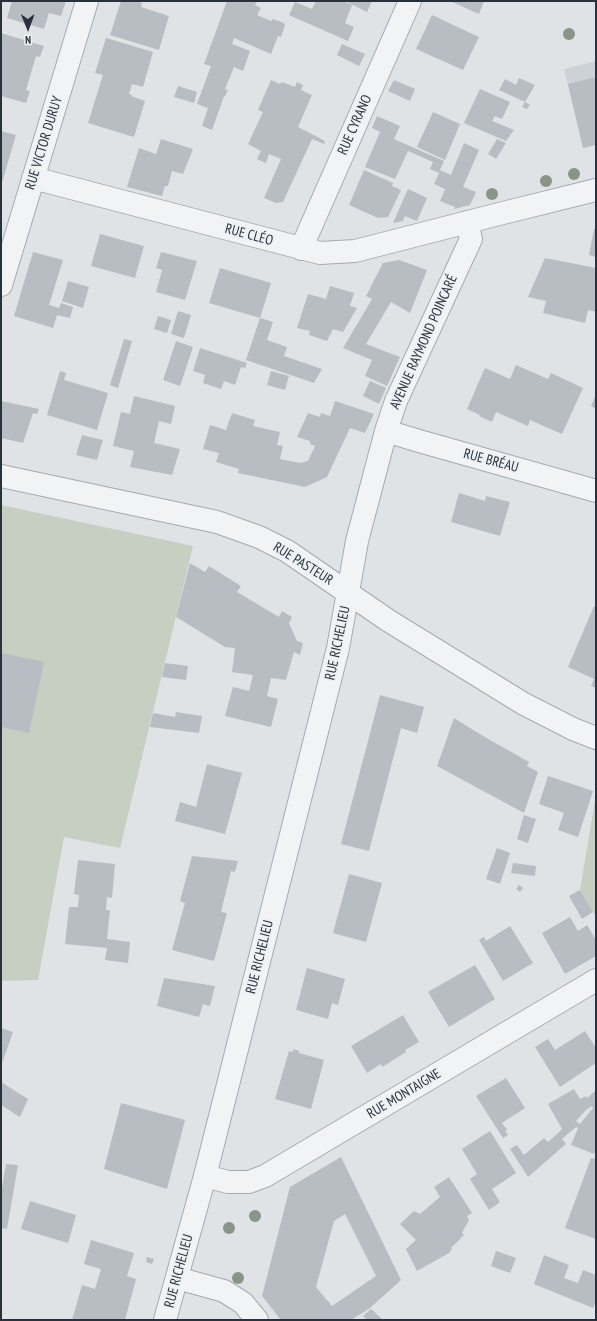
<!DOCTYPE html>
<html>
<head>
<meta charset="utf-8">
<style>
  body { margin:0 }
  #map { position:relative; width:597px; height:1321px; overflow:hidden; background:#dfe3e6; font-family:"PT Sans Narrow",sans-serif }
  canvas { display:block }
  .frame { position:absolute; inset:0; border:2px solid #29323c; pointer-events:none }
  .north { position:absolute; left:8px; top:8px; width:40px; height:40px; -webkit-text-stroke:3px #eef1f4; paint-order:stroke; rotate:179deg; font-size:11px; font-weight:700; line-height:16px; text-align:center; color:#29323c }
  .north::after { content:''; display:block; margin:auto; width:14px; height:18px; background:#29323c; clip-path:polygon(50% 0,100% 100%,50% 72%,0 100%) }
</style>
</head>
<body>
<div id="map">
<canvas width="597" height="1321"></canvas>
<div class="frame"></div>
<div class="north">N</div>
</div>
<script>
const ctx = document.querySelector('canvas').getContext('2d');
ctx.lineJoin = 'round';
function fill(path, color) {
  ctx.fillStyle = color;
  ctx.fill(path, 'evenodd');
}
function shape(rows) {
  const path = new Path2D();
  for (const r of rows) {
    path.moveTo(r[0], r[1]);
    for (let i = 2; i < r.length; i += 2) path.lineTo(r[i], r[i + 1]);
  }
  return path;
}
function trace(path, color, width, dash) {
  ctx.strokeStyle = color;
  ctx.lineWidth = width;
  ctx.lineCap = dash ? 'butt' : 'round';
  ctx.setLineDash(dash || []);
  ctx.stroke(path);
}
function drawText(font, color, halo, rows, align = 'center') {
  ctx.font = font + ' "PT Sans Narrow",sans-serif';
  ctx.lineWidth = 3.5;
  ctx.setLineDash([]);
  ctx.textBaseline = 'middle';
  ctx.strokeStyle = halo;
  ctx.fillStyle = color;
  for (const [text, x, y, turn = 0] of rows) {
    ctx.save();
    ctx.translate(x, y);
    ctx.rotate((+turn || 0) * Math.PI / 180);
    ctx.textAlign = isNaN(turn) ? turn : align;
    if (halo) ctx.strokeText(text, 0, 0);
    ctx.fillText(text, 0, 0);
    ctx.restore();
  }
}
const built = shape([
  [596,61,596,144,583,148,564,69]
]);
const green = shape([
  [1,505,193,546,120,848,64,837,38,980,1,981],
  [596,794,596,917,580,890]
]);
const building = shape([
  [12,1,66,1,61,16,49,13,44,29,7,18],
  [121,1,136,1,142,3,141,7,169,16,159,50,110,35],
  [227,1,257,1,255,5,261,8,257,15,271,21,273,19,284,23,284,24,285,25,281,37,278,36,271,54,234,38,232,44,250,51,243,71,234,67,225,89,228,90,225,96,224,96,212,130,202,126,208,108,197,104,211,66,204,64],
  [316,1,342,1,352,5,345,23,354,27,348,41,289,15,295,2,312,9],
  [345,1,372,1,367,12],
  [450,1,484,1,479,14],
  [432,15,479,37,463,70,416,49],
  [1,33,44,46,40,57,36,56,26,90,30,91,26,103,1,96],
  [106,38,153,52,143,87,132,84,129,94,132,95,131,96,145,101,134,137,88,123,103,75,95,73],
  [342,44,365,54,359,66,337,55],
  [596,77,596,145,583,148,568,84],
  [519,78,535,85,525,102,530,105,527,109,522,107,525,102,499,90,505,79,516,85],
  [271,80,280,84,282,82,295,87,297,82,303,85,301,90,312,95,298,127,325,141,324,144,312,139,283,202,276,203,264,198,281,159,269,154,266,163,257,159,261,151,248,144,263,112,258,110],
  [394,80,415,89,410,101,388,91],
  [178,86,197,92,194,103,174,97],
  [480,89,510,102,502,119,495,116,492,121,514,130,506,141,464,123],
  [433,112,460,124,445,160,417,147],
  [377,116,400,126,394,139,444,161,440,170,451,175,464,143,479,150,463,187,476,192,470,205,454,209,455,207,440,201,445,189,434,184,439,173,430,169,433,162,408,151,395,179,365,167,380,132,372,128],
  [1,131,16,135,1,186],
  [161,139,193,149,183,174,172,171,168,186,165,186,162,196,127,187,139,148,156,154],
  [497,139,506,143,496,159,488,154],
  [364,170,393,183,392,186,401,190,388,217,378,218,349,205],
  [408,189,427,198,417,221,405,216,403,221,393,223],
  [594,229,596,229,596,257,589,255],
  [100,234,144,246,135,278,91,266],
  [33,252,63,260,49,305,59,308,61,303,73,307,70,318,57,315,53,328,14,316],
  [161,252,197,261,185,300,156,292,162,270,156,268],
  [545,258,596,268,596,312,588,310,585,323,543,313,546,301,528,297],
  [399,260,427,270,410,313,391,302,366,344,400,357,387,386,365,376,372,360,343,348,372,299,366,296,383,263],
  [220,268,271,283,260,318,209,303],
  [68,281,89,287,83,308,62,301],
  [330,286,354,293,350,306,357,308,343,332,333,329,327,341,309,335,310,331,297,328,308,294,326,299],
  [178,311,191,315,184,338,171,334],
  [158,316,171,320,167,333,154,329],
  [260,318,273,322,267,340,287,347,284,356,322,369,314,383,246,360],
  [124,339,132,341,118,388,110,385],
  [176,341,193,347,180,386,163,380],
  [200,348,247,363,245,368,241,367,235,385,224,381,221,389,203,383,205,375,193,371],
  [516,365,548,379,551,373,583,388,562,434,530,420,528,426,496,412,492,422,479,416,480,415,467,409,485,368,510,379],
  [60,371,66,373,64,380,108,393,97,430,47,415],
  [271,371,289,376,285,390,267,385],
  [370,381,386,388,379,404,363,396],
  [596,394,596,409,591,406],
  [134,396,175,406,171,424,159,421,154,443,180,449,172,475,130,467,134,451,113,446,121,412,130,414],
  [1,401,39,409,37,414,33,413,23,443,1,438],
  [335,401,374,414,365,433,350,428,327,477,305,487,238,473,239,469,216,462,219,453,203,449,210,425,226,430,232,413,255,420,253,426,280,432,277,445,283,446,280,459,300,463,308,461,315,446,310,444,310,441,297,437,308,413,320,417,321,413,330,416],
  [82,435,103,440,97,460,76,455],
  [459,493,485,501,486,496,510,502,500,536,451,522],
  [190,563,205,572,209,566,241,586,237,592,279,617,282,611,292,617,289,623,297,641,303,643,300,655,294,652,286,680,271,678,267,696,278,699,271,727,225,716,233,687,249,691,253,675,232,672,235,648,225,647,176,617],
  [594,606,596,607,596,688,591,686,594,679,568,667],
  [1,653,44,662,29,733,1,727],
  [165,663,188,666,186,680,162,677],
  [380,695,424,707,417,733,401,728,369,851,341,844],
  [176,712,202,716,199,733,150,727,153,713,175,717],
  [454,718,483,736,529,762,527,766,538,772,524,813,437,766],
  [207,764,242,773,225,834,175,821,180,802,196,807],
  [548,776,593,791,578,837,558,830,564,813,539,804],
  [524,815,536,819,528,843,517,839],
  [497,848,510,853,500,884,486,879],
  [192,856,238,861,235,872,231,871,221,912,227,913,214,961,172,950,185,903,180,901],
  [78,860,115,864,112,898,107,897,106,910,110,910,107,939,130,942,128,963,105,960,107,948,65,944,69,907,78,907,79,895,74,894],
  [513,863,536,866,535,876,511,873],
  [349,874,382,883,366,942,333,933],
  [519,885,523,888,520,892,516,889],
  [580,890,593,912,582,919,569,896],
  [570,917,578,931,587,925,596,940,596,956,565,974,542,933],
  [510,926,533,963,503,981,479,940,484,937,486,941],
  [475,965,495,999,449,1027,428,992],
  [307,968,345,979,338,1005,332,1003,328,1019,296,1010],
  [164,978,215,986,210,1006,203,1004,199,1017,157,1006],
  [403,1015,419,1042,405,1050,406,1052,382,1067,381,1064,367,1073,351,1046],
  [1,1028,13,1032,1,1066],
  [585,1031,596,1048,596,1063,560,1087,535,1047,548,1039,555,1050],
  [293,1049,299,1051,299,1053,324,1060,311,1109,275,1099,289,1051,293,1052],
  [506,1078,525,1108,502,1123,507,1130,505,1131,508,1135,503,1138,476,1096],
  [1,1082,28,1099,20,1117,1,1105],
  [574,1089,580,1099,586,1096,587,1098,596,1090,596,1149,594,1154,571,1145,578,1128,576,1127,562,1139,566,1144,528,1177,510,1149,517,1145,524,1155,544,1138,548,1142,557,1134,562,1129,548,1104],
  [592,1106,593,1108,580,1124,576,1121,586,1110],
  [121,1103,185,1120,167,1189,104,1169],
  [490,1131,516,1173,492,1189,500,1202,489,1210,470,1179,477,1174,462,1149],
  [341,1157,401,1280,370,1308,351,1320,281,1320,262,1296,290,1187],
  [345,1214,376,1276,332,1306,316,1287,334,1221],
  [591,1158,596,1159,596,1239,565,1228],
  [6,1164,18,1165,7,1229,1,1228,1,1194],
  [449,1177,472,1213,467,1216,469,1220,462,1233,464,1235,451,1248,452,1249,449,1253,417,1271,406,1249,416,1240,400,1224,414,1211,420,1214,440,1197,434,1187],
  [30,1201,76,1215,68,1243,21,1229],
  [91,1240,134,1253,127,1276,136,1279,125,1320,72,1320,82,1285,95,1289,101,1269,84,1264],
  [496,1251,516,1258,510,1273,491,1266],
  [544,1255,569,1265,564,1278,578,1283,583,1270,596,1275,596,1301,593,1308,534,1284],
  [147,1257,154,1259,152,1264,146,1262],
  [371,1309,383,1320,367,1320,363,1316]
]);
const minor = shape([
  [33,178,320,253,355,251,503,213,596,190],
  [301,249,410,1],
  [1,285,87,1],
  [386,431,419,441,596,491],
  [348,592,357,541,386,431,396,401,471,239,467,222],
  [205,1176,228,1182,249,1182,265,1176,596,980],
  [177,1278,224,1291,243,1303,257,1320]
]);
const tertiary = shape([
  [1,476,217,522,259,537,287,551,389,621,524,704,573,729,596,738],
  [165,1320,205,1176,338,648,348,592]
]);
const trees = [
  [569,34],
  [574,174],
  [546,181],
  [492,194],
  [255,1216],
  [229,1228],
  [238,1278]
];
const streetNames = [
  ["RUE CYRANO",355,125,-66],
  ["RUE VICTOR DURUY",44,143,-73],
  ["RUE CLÉO",249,235,15],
  ["AVENUE RAYMOND POINCARÉ",424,342,-66],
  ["RUE BRÉAU",491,461,15],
  ["RUE PASTEUR",303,564,32],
  ["RUE RICHELIEU",338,643,-78],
  ["RUE RICHELIEU",260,957,-76],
  ["RUE MONTAIGNE",404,1094,-31],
  ["RUE RICHELIEU",179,1271,-75]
];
fill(built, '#cdd2d8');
fill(green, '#c6cfc1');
fill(building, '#b7bdc3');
trace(minor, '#a5aab0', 24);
trace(tertiary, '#a5aab0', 24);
trace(minor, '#f1f3f5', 22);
trace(tertiary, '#f1f3f5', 22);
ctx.fillStyle = '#899586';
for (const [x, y] of trees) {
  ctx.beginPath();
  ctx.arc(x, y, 6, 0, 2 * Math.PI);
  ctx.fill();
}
drawText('14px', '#29323c', '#eef1f4', streetNames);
</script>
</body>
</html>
